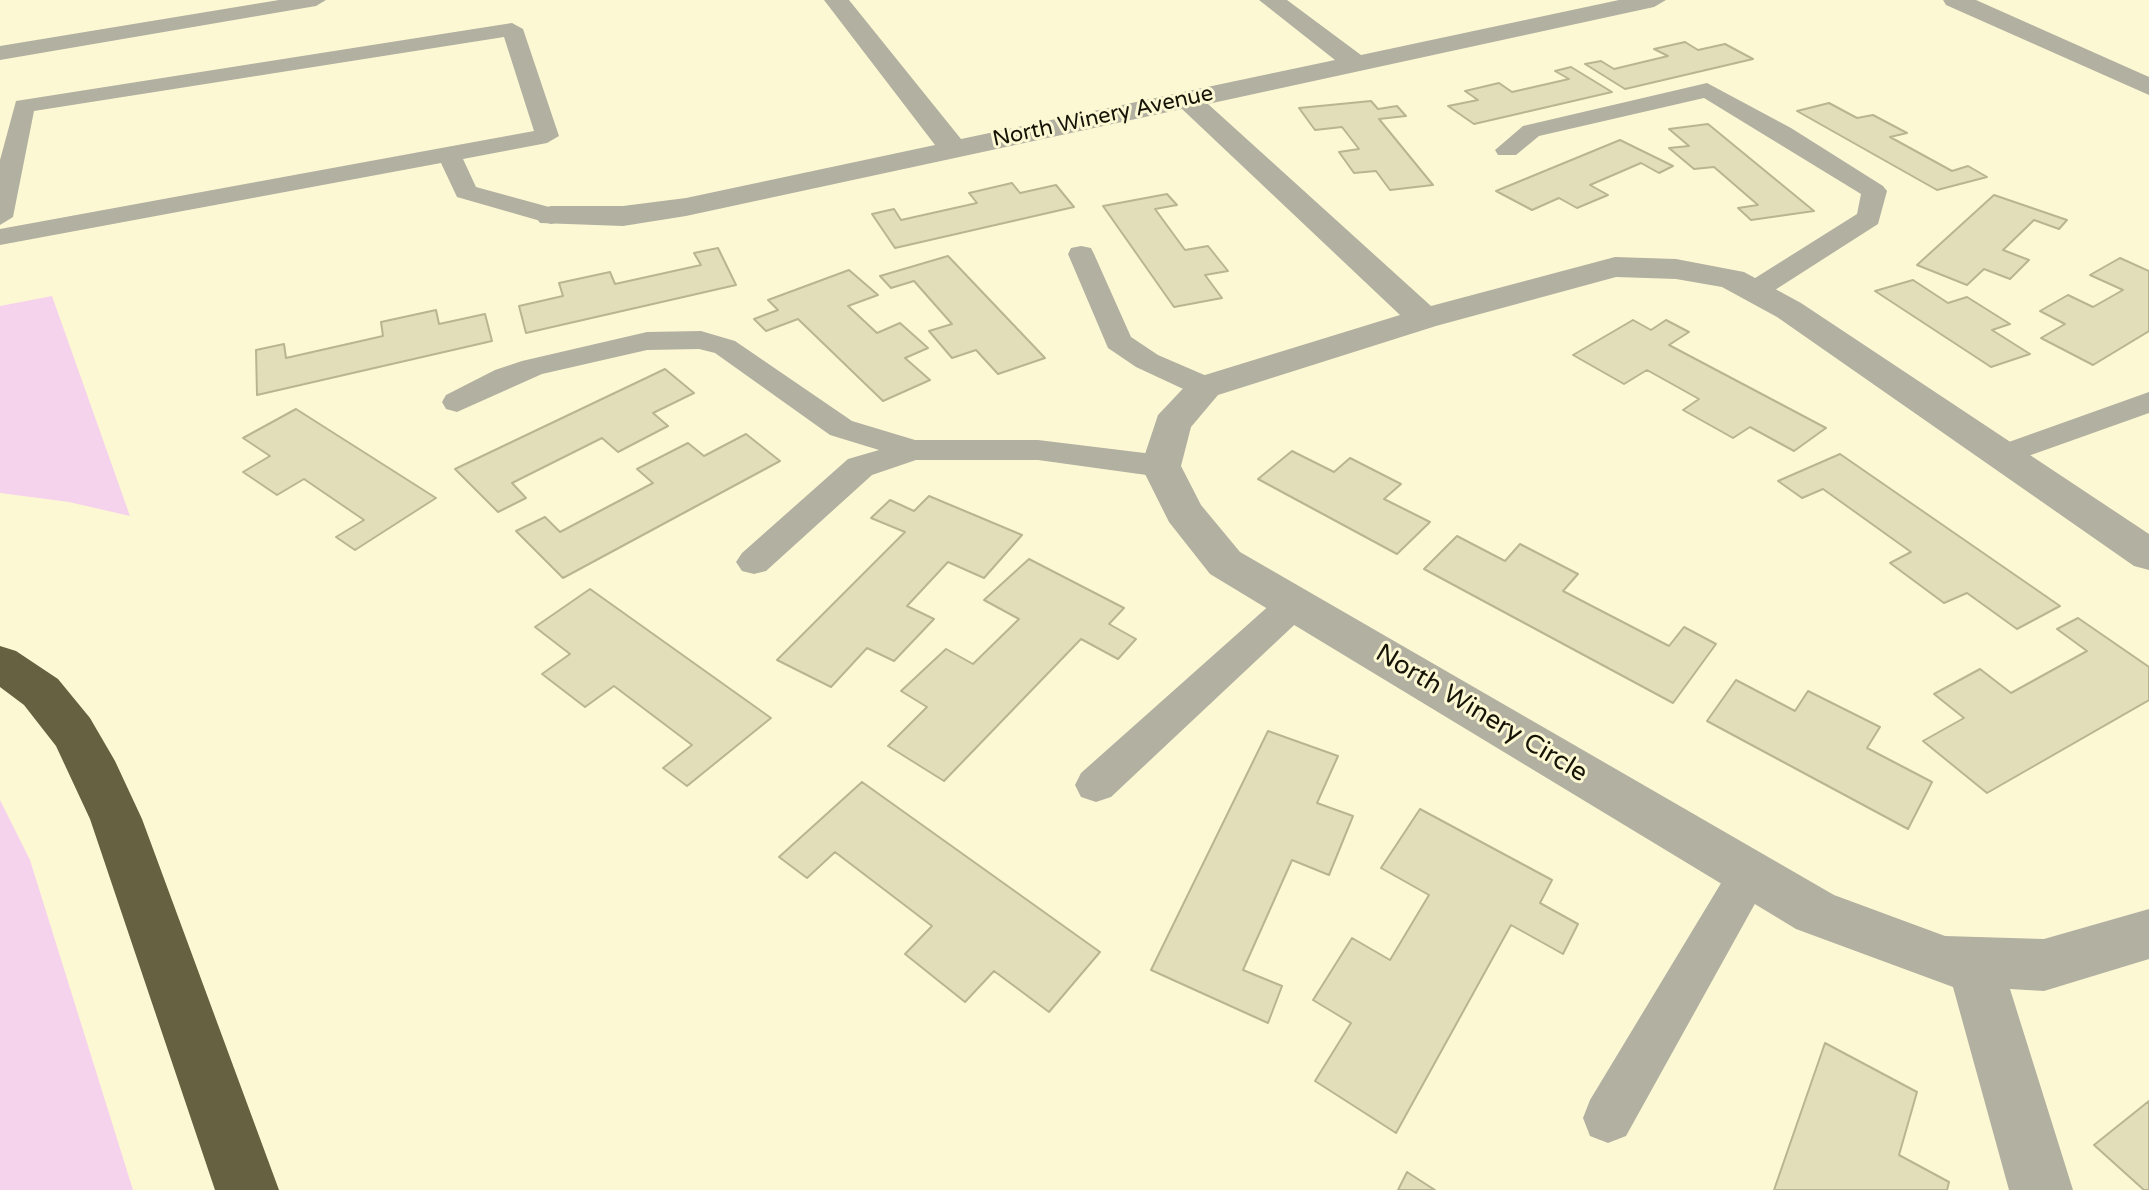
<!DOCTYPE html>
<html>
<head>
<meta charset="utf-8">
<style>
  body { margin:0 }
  canvas { display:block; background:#fcf8d3 }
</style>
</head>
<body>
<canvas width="2149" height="1190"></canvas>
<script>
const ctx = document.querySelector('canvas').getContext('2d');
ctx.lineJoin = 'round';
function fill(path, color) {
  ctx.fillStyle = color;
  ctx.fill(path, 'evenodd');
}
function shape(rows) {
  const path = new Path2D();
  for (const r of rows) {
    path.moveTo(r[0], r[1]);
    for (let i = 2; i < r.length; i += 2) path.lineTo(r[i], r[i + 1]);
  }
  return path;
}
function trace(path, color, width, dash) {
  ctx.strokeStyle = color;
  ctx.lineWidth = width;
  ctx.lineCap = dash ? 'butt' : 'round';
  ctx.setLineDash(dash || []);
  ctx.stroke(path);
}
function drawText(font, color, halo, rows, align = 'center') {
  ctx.font = font + ' "Varela Round",sans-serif';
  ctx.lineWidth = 6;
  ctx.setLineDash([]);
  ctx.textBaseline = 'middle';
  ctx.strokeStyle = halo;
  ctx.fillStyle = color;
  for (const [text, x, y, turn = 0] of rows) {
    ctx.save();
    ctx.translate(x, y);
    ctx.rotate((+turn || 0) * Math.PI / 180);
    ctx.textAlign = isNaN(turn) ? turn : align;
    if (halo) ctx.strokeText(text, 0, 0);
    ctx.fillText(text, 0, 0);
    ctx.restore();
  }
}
const green = shape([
  [52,296,130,516,69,502,0,493,0,306],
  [0,800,30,860,133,1190,0,1190]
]);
const building = shape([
  [1685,42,1698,50,1725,44,1753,59,1625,89,1585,64,1601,61,1614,69,1668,56,1654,49,1685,42],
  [1571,67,1612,92,1474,124,1448,106,1478,100,1465,91,1499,83,1512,92,1569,79,1555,71,1571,67],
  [1371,101,1378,109,1397,106,1406,116,1379,119,1433,185,1390,190,1376,171,1354,173,1339,152,1359,149,1342,127,1315,130,1299,108,1371,101],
  [1829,103,1857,118,1873,115,1907,133,1890,137,1952,171,1968,166,1987,177,1937,190,1797,111,1829,103],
  [1708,124,1814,211,1751,220,1738,208,1758,205,1714,167,1694,169,1669,148,1689,146,1669,129,1708,124],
  [1620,140,1673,166,1659,173,1641,163,1590,185,1608,195,1577,208,1559,198,1532,210,1496,191,1620,140],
  [1012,183,1020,193,1056,185,1074,207,895,248,872,214,894,209,901,220,977,203,969,193,1012,183],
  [1167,194,1177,205,1155,209,1185,250,1208,246,1228,271,1205,275,1222,298,1174,307,1103,206,1167,194],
  [1994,195,2067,220,2059,229,2034,220,2003,250,2029,260,2010,279,1984,269,1967,285,1917,265,1994,195],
  [718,248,736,285,526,333,519,306,563,296,559,283,610,272,615,284,701,265,694,253,718,248],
  [948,256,1045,358,998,374,976,350,952,358,929,331,952,324,914,281,891,288,880,276,948,256],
  [2120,258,2149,271,2149,331,2093,365,2041,338,2065,324,2040,311,2068,295,2093,307,2123,290,2090,275,2120,258],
  [849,270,878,295,848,306,877,333,900,323,928,348,905,358,930,380,883,401,798,319,766,331,754,319,778,310,768,300,849,270],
  [1913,280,1948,303,1967,297,2010,324,1992,330,2030,354,1991,367,1875,291,1913,280],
  [436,310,439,324,485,314,492,341,257,395,256,350,284,344,286,358,383,336,381,322,436,310],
  [1633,320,1651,330,1666,320,1689,332,1669,345,1826,428,1794,451,1750,427,1733,438,1683,410,1699,399,1647,370,1624,384,1573,355,1633,320],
  [665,369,694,393,653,413,668,426,618,452,602,438,512,483,526,498,498,512,455,469,665,369],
  [296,409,340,437,436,498,355,550,336,537,364,520,304,479,277,495,243,472,270,456,243,438,296,409],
  [746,434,780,461,563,578,516,531,545,517,560,532,653,483,637,469,688,443,704,456,746,434],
  [1292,451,1334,472,1350,458,1401,484,1384,499,1430,522,1397,554,1258,479,1292,451],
  [1840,454,2060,606,2017,629,1967,593,1944,603,1890,563,1911,552,1823,489,1802,498,1778,481,1840,454],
  [929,496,1022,535,984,578,948,562,907,606,934,619,894,661,867,648,831,687,777,660,905,532,871,518,890,500,914,511,929,496],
  [1457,536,1505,561,1520,544,1578,574,1563,591,1669,646,1684,627,1716,644,1673,703,1424,569,1457,536],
  [1029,559,1124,608,1109,624,1136,639,1118,659,1081,639,944,781,888,746,927,707,901,691,946,649,973,664,1019,619,984,600,1029,559],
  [590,589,771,718,687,786,663,768,692,745,614,686,585,707,542,674,570,654,535,627,590,589],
  [2078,618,2149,667,2149,700,1987,793,1923,741,1964,718,1934,694,1980,669,2011,693,2087,651,2057,629,2078,618],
  [1736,680,1795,711,1808,691,1880,727,1867,748,1932,782,1908,829,1707,721,1736,680],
  [1268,731,1338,756,1317,803,1353,816,1329,875,1292,860,1243,970,1282,986,1268,1023,1151,970,1268,731],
  [862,782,1100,952,1049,1012,994,971,965,1002,905,954,932,926,835,852,807,878,779,857,862,782],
  [1420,809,1552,880,1540,903,1578,924,1563,954,1511,925,1396,1133,1315,1081,1351,1023,1313,1000,1352,938,1390,960,1429,895,1381,868,1420,809],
  [1825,1043,1917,1092,1899,1155,1949,1182,1947,1190,1774,1190,1825,1043],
  [2149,1101,2149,1190,2144,1190,2094,1145,2149,1101],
  [1407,1172,1435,1190,1398,1190,1407,1172]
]);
const service = shape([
  [279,0,326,0,316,6,0,60,0,46,279,0],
  [512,23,523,29,559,136,547,143,463,159,476,187,560,210,564,216,560,222,551,224,457,197,441,163,0,245,0,229,534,131,504,37,34,111,13,217,0,225,0,160,16,101,512,23],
  [1707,83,1791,128,1883,186,1887,191,1878,224,1764,297,1754,299,1744,297,1740,291,1744,285,1857,214,1861,194,1704,98,1539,136,1516,155,1498,155,1495,150,1523,126,1707,83],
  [1081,246,1091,248,1094,254,1131,337,1158,355,1216,380,1220,387,1216,394,1194,394,1136,367,1108,348,1068,254,1071,248,1081,246],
  [701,331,735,341,852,421,915,440,1038,440,1161,455,1173,458,1177,466,1173,474,1161,477,1038,460,916,460,872,475,766,571,754,574,742,571,736,562,742,553,848,459,879,450,830,435,715,353,699,349,647,350,542,374,457,412,446,409,442,402,446,395,495,370,522,361,647,332,701,331],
  [2149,392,2149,413,2003,465,1992,462,1987,455,1992,448,2149,392],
  [1294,591,1307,595,1312,604,1307,613,1111,797,1096,802,1081,797,1075,785,1081,773,1281,595,1294,591],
  [1750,854,1765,860,1772,873,1626,1136,1608,1143,1590,1136,1583,1118,1590,1100,1735,860,1750,854]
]);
const minor = shape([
  [824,0,849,0,961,139,1335,60,1259,0,1287,0,1361,55,1619,0,1666,0,1654,7,1208,104,1431,306,1615,257,1676,259,1744,272,1801,303,2149,534,2149,570,2134,566,1777,317,1722,287,1676,279,1616,277,1436,326,1218,395,1191,427,1181,466,1201,505,1240,552,1834,895,1945,936,2044,939,2149,909,2149,959,2044,991,2010,989,2073,1190,2009,1190,1953,987,1796,929,1210,574,1169,522,1141,466,1158,415,1192,379,1400,315,1182,109,686,216,623,226,540,223,535,216,540,209,551,206,623,206,686,198,935,145,824,0],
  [1943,0,1976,0,2149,77,2149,95,1946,5,1943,0]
]);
const motorway = shape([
  [0,646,16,651,58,679,90,718,115,761,142,819,279,1190,215,1190,90,819,56,746,24,705,0,687,0,646]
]);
const farStreetnames = [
  ["North Winery Avenue",1103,117,-12]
];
const streetNames = [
  ["North Winery Circle",1481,714,31]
];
fill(green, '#f6d3ec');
fill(building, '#e2deba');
trace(building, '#b9b592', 2);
fill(service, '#b2b0a1');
fill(minor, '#b2b0a1');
fill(motorway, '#656141');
drawText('22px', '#161407', '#fcf8d3', farStreetnames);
drawText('26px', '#161407', '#fcf8d3', streetNames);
</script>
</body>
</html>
